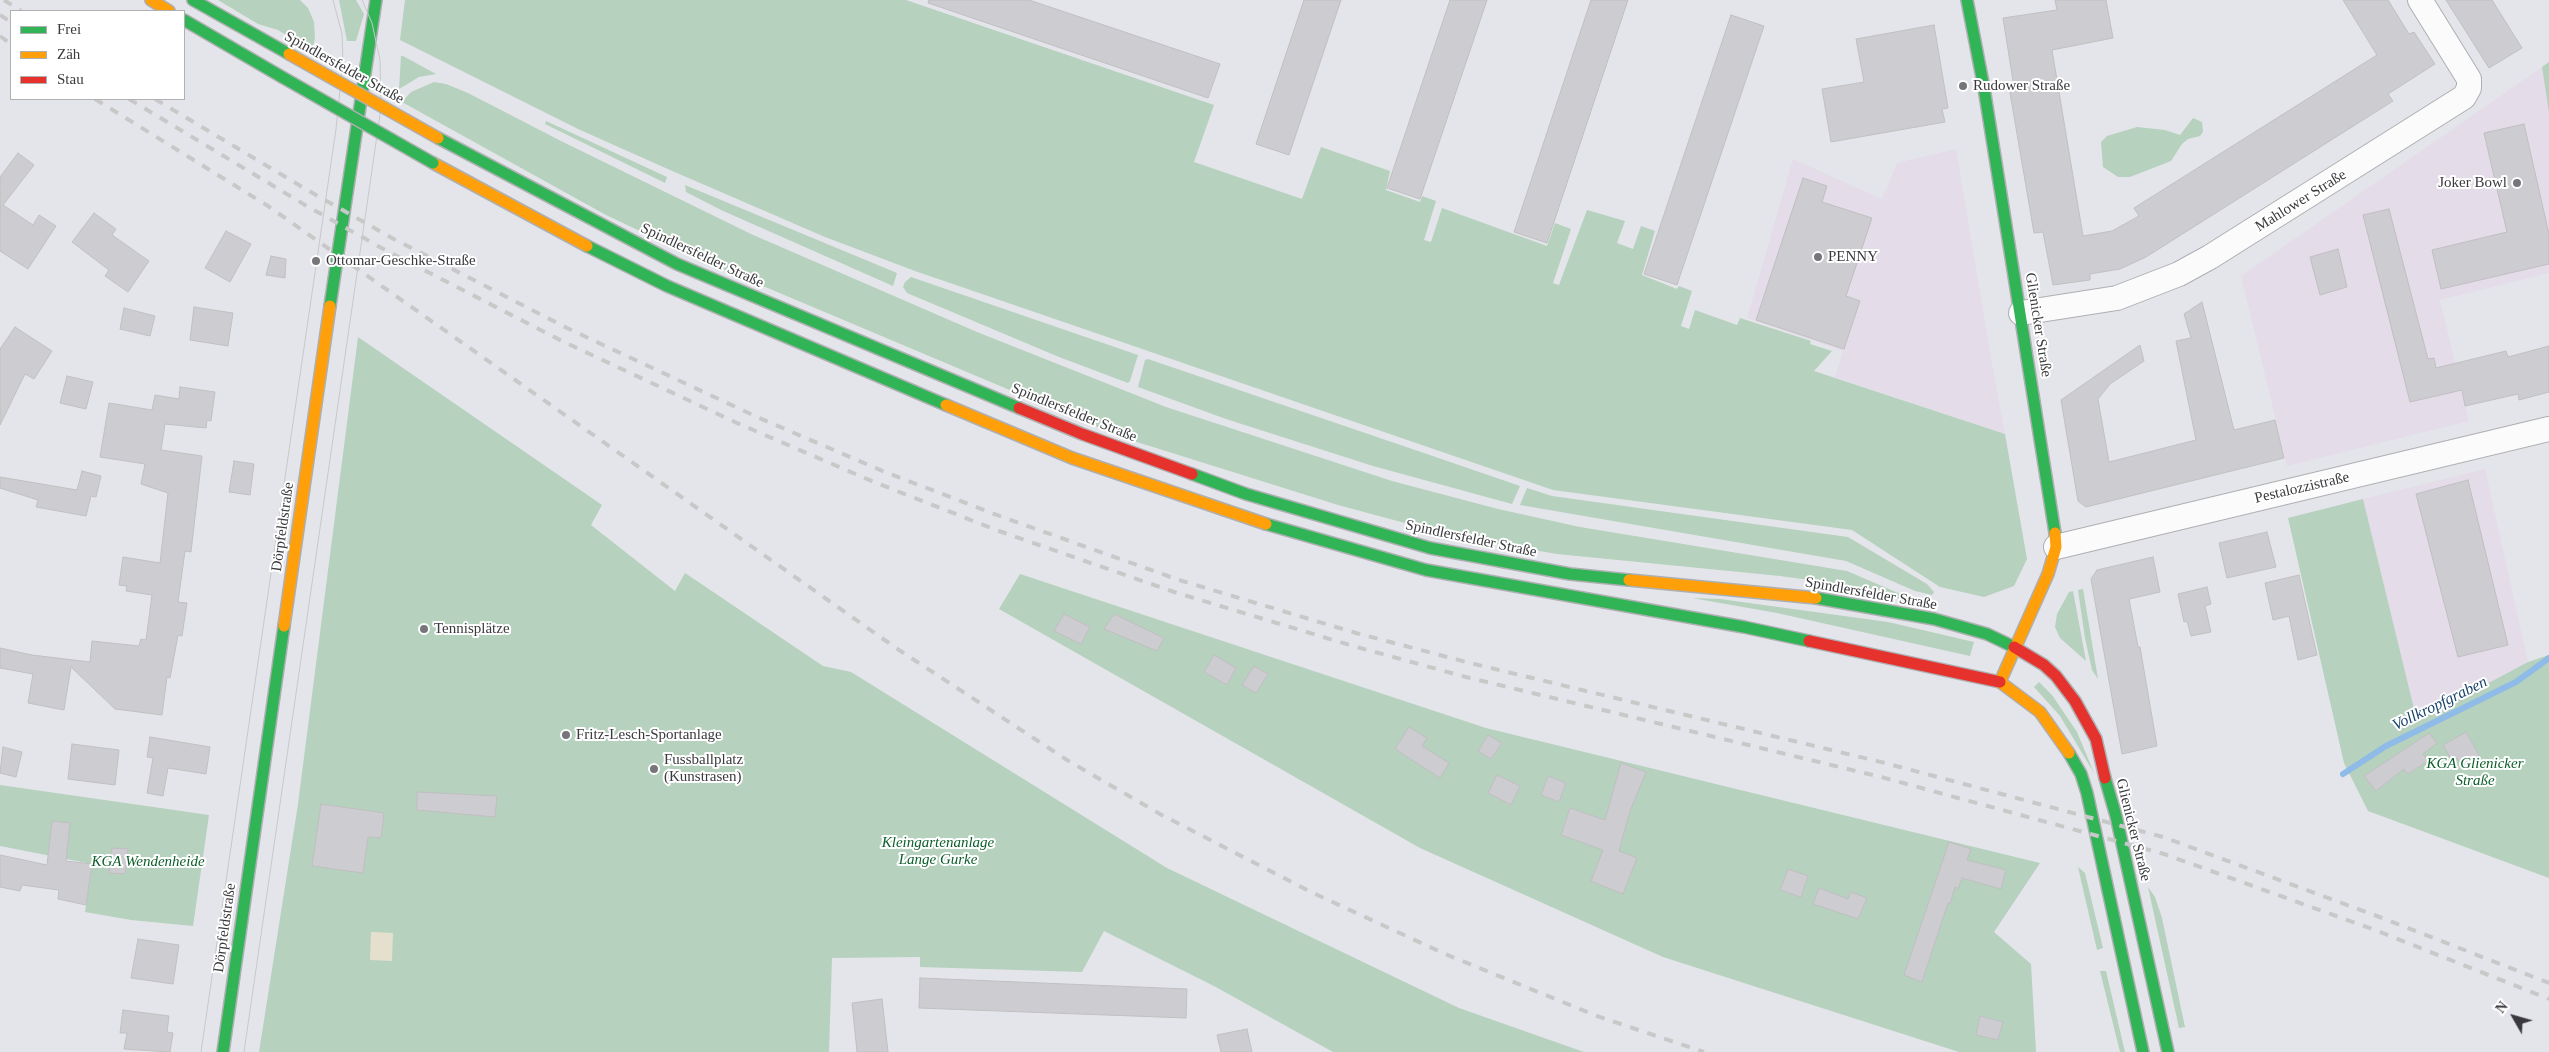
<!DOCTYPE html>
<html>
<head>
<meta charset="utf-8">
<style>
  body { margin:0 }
  #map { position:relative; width:2549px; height:1052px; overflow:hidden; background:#e4e5ea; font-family:Georgia,serif }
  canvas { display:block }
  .legend { position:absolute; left:10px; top:10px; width:175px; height:90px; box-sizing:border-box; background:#fff; border:1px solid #b0b0b2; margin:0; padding:6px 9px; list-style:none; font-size:15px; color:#3a3a3e }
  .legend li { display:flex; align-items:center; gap:10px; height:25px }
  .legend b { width:25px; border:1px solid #b0b0b2 }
  .north { position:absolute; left:2489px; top:992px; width:50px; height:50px; -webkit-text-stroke:4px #fff; paint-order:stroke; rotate:308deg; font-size:14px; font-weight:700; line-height:20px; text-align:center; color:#3a3a3e }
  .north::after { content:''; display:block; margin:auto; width:18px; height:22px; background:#3a3a3e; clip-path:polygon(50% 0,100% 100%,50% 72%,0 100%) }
</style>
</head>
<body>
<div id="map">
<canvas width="2549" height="1052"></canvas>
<ul class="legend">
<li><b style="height:6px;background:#30b455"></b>Frei</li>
<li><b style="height:6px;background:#ff9f0a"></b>Zäh</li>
<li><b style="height:6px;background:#e5322d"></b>Stau</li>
</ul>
<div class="north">N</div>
</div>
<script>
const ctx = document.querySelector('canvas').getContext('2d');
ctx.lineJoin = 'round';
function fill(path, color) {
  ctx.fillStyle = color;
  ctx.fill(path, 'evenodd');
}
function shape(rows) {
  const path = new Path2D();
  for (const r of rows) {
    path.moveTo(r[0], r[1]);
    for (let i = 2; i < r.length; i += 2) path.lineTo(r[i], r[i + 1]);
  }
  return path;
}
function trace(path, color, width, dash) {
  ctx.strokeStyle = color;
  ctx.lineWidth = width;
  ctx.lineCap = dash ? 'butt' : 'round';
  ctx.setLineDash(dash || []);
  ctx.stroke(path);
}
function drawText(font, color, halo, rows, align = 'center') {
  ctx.font = font + ' Georgia,serif';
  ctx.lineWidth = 4;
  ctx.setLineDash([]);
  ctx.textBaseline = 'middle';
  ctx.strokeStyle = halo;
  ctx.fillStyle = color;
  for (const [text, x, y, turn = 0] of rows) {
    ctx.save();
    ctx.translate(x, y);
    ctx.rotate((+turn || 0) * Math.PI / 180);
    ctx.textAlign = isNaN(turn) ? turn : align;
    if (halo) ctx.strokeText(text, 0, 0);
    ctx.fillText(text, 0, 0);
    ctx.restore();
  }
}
const commercial = shape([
  [2542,67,2549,113,2549,273,2440,300,2469,421,2287,466,2241,276],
  [1956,149,1993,369,2005,434,1835,377,1843,351,1747,318,1793,159,1882,199,1897,163],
  [2485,469,2528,662,2417,721,2363,499]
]);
const green = shape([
  [218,0,300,0,308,8,314,22,315,38,312,51,278,30,258,24],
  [339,0,356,0,364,14,356,41,347,41],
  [405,0,906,0,1214,105,1194,162,1302,199,1321,147,1390,171,1386,190,1420,202,1422,196,1436,201,1424,240,1431,242,1442,208,1547,246,1555,223,1571,229,1553,283,1559,285,1587,210,1625,221,1617,243,1633,249,1641,226,1655,231,1642,275,1677,289,1679,286,1692,291,1681,326,1689,329,1695,310,1737,325,1740,318,1811,341,1810,344,1832,351,1814,371,2005,434,2027,559,2014,586,1984,597,1940,587,1852,530,1553,490,915,271,825,237,670,170,578,129,400,40],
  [401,56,403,56,436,74,419,77,399,89],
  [2549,62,2549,113,2542,67],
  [434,82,446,84,468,93,561,141,751,234,977,332,1166,407,1392,481,1498,509,1580,527,1847,571,1926,605,1838,584,1780,576,1557,554,1457,537,1338,505,1121,437,699,259,606,215,402,102,411,92],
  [2193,118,2202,122,2203,132,2200,136,2188,139,2182,144,2171,161,2130,177,2118,177,2103,167,2101,142,2107,136,2137,127,2165,130,2180,135],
  [546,121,667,177,665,183,545,124],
  [685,185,897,273,893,286,721,210,686,192],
  [911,277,1138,355,1130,381,1128,383,1059,357,907,293,903,287,905,282],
  [358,337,602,505,591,525,675,591,685,573,823,666,851,672,1167,868,1459,1008,1584,1052,1333,1052,1214,986,1104,931,1082,972,920,967,920,957,832,958,829,1052,259,1052,298,804],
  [1148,359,1421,452,1520,486,1512,504,1373,466,1226,419,1138,387,1145,360],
  [1527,488,1552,496,1848,537,1927,584,1934,592,1932,595,1915,591,1846,561,1520,505],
  [2363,499,2417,721,2528,662,2549,655,2549,878,2368,811,2344,763,2288,518],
  [1020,574,1486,728,2040,863,1994,932,2031,964,2036,1052,1959,1052,1663,957,1420,848,999,609],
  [2083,589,2098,679,2092,670,2085,638,2078,590],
  [2073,591,2086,661,2060,638,2055,627,2057,614,2069,592],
  [1692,598,1720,599,1888,622,1974,642,1970,656,1777,613],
  [2039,682,2052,695,2077,732,2094,773,2060,716,2034,687],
  [0,785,209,815,193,926,131,920,85,912,92,864,0,846],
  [2078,867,2085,873,2103,948,2097,950],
  [2148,887,2155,897,2162,918,2185,1027,2179,1028],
  [2100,971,2106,971,2125,1052,2120,1052]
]);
const sand = shape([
  [371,932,393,933,392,961,370,960]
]);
const stream = shape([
  [2343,774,2386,746,2516,682,2549,658]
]);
const building = shape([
  [929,0,1029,0,1220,64,1208,98,928,3,929,0],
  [1304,0,1341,0,1289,155,1256,144,1304,0],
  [1450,0,1487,0,1420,199,1387,188,1450,0],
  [1591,0,1628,0,1547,243,1514,232,1591,0],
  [2055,0,2106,0,2113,38,2052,50,2083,236,2112,231,2139,216,2134,208,2377,55,2343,0,2388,0,2409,34,2414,32,2435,64,2388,94,2393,101,2146,257,2120,269,2090,274,2090,280,2053,285,2043,232,2034,233,2009,87,2014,87,2003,18,2057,10,2055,0],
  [2446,0,2492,0,2522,48,2489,68,2446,0],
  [1731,15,1764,26,1677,285,1644,274,1731,15],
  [1934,25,1948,108,1942,109,1945,122,1831,142,1822,89,1864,82,1856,39,1934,25],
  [2524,124,2549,234,2549,264,2441,289,2432,250,2507,232,2484,133,2524,124],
  [18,153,34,165,3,205,33,225,39,215,56,226,28,269,0,251,0,177,18,153],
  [1803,178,1827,186,1822,202,1872,218,1846,296,1860,301,1844,349,1756,320,1803,178],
  [2389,209,2428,359,2434,358,2436,368,2506,351,2508,357,2549,346,2549,392,2519,400,2518,394,2465,406,2462,390,2410,402,2363,215,2389,209],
  [94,213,116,229,112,235,149,261,128,292,105,276,109,270,72,242,94,213],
  [226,231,251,244,230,282,205,268,226,231],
  [2338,249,2347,287,2320,295,2310,257,2338,249],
  [271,256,286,259,285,278,266,275,271,256],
  [2202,302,2234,430,2275,420,2284,458,2086,507,2078,501,2061,400,2140,345,2144,361,2110,384,2098,399,2109,462,2196,440,2176,341,2191,338,2184,314,2202,302],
  [194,307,233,313,228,346,190,340,194,307],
  [124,308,155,316,150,336,120,329,124,308],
  [15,327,52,351,34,379,25,374,0,425,0,349,15,327],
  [67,376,93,382,86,409,60,403,67,376],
  [180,387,215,392,211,421,207,420,206,428,165,424,161,450,202,456,191,552,185,551,178,602,187,603,182,636,178,635,170,678,167,677,162,715,115,709,71,667,64,710,28,703,33,674,0,668,0,648,32,655,90,662,92,641,139,646,141,639,146,640,152,595,126,591,127,586,119,585,123,557,160,563,168,493,141,484,145,464,100,457,109,403,152,410,155,395,179,399,180,387],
  [234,461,254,464,250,495,229,492,234,461],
  [82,471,101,476,96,497,91,496,86,516,36,507,38,500,0,488,0,477,77,490,82,471],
  [2468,480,2508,645,2458,657,2416,494,2468,480],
  [2267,532,2276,567,2227,578,2219,543,2267,532],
  [2153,557,2160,592,2129,599,2138,647,2140,647,2157,746,2122,754,2091,579,2097,570,2153,557],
  [2299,575,2317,655,2298,660,2289,616,2273,620,2265,583,2299,575],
  [2207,587,2211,604,2205,606,2211,632,2191,636,2187,621,2184,622,2178,594,2207,587],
  [1064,614,1090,627,1081,644,1054,631,1064,614],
  [1114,614,1164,638,1157,651,1104,629,1114,614],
  [1214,655,1236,668,1227,685,1204,672,1214,655],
  [1254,666,1268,674,1256,693,1242,685,1254,666],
  [1409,727,1427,738,1422,746,1449,763,1440,778,1395,749,1409,727],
  [2466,732,2479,755,2461,765,2457,758,2452,761,2443,745,2466,732],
  [2429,733,2437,743,2423,754,2428,761,2408,774,2404,769,2376,791,2364,776,2429,733],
  [1488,735,1502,743,1491,759,1478,751,1488,735],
  [150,737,210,747,206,774,168,768,163,796,147,793,153,758,147,757,150,737],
  [72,744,119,750,115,785,68,779,72,744],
  [3,747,22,752,16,777,0,773,3,747],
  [1621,763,1646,772,1630,811,1619,851,1637,858,1623,894,1591,881,1603,850,1561,835,1570,808,1605,820,1621,763],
  [1497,775,1520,786,1511,805,1488,793,1497,775],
  [1548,776,1566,783,1559,802,1541,795,1548,776],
  [417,792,497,796,495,817,417,810,417,792],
  [321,804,384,813,381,838,368,837,363,873,312,866,321,804],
  [52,821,70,823,66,861,92,864,86,905,58,899,59,890,22,885,20,891,0,887,0,855,47,865,52,821],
  [1949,842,1971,849,1967,860,2006,870,2001,889,1962,878,1958,889,1955,887,1950,904,1948,903,1922,982,1904,975,1949,842],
  [112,848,128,849,125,874,109,873,112,848],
  [1788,869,1808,876,1801,897,1780,890,1788,869],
  [1819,888,1848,899,1851,892,1867,898,1858,919,1813,904,1819,888],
  [138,939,179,945,173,984,131,978,138,939],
  [920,978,1187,989,1186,1018,919,1008,920,978],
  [882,999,888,1052,857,1052,852,1003,882,999],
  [123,1010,169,1016,167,1032,173,1033,170,1052,124,1049,127,1033,120,1033,123,1010],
  [1980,1016,2003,1022,1998,1040,1976,1035,1980,1016],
  [1247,1029,1252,1052,1221,1052,1217,1035,1247,1029]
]);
const street = shape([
  [2021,313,2117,298,2179,274,2210,257,2464,97,2469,88,2469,79,2420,0],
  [2056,547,2549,429]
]);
const fast = shape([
  [193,0,289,54],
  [1967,0,1984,88,2055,533],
  [184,20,282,77],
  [438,138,677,264,1019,408],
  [587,246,667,286,946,405],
  [330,306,376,0],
  [1192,474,1246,494,1430,548,1570,574,1629,580],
  [1266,524,1426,570,1744,627,1809,641],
  [1816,598,1934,619,1987,634,2014,647],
  [2069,753,2081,774,2087,793,2143,1052],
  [2105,778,2116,816,2168,1052],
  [223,1052,284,626]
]);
const slow = shape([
  [151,0,169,11],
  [433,163,587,246],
  [946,405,1072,458,1266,524],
  [2055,533,2056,547,2048,574,2000,682,2040,712,2069,753],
  [1629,580,1816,598],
  [284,626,330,306]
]);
const jam = shape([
  [1019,408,1082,434,1192,474],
  [1809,641,2000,682],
  [2014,647,2044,665,2056,676,2075,701,2096,739,2105,778]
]);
const tram = shape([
  [201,1052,336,129,343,62,342,34,333,0],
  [244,1052,381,108,380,60,372,23,362,0]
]);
const rail = shape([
  [4,0,21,11],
  [0,15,11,22],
  [0,36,11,44],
  [95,99,268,206,896,648,1067,760,1160,814,1311,892,1445,954,1597,1016,1704,1052],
  [129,99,305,205,387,251,562,341,737,423,874,482,999,531,1174,592,1353,646,1466,677,1881,777,2164,854,2375,930,2549,999],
  [155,99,309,191,392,238,567,328,757,417,885,472,1005,518,1179,580,1356,633,1470,663,1885,763,2163,837,2377,916,2549,983]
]);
const fastBridge = shape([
  [282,77,433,163]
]);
const slowBridge = shape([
  [289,54,438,138]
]);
const markers = [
  [1963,86,5,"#76767a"],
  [2517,183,5,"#76767a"],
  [1818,257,5,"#76767a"],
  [316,261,5,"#76767a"],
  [424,629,5,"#76767a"],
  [566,735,5,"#76767a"],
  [654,769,5,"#76767a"]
];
const streetNames = [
  ["Spindlersfelder Straße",344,68,29],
  ["Mahlower Straße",2301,201,-32],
  ["Spindlersfelder Straße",702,256,25],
  ["Glienicker Straße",2038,325,81],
  ["Spindlersfelder Straße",1074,413,22],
  ["Pestalozzistraße",2302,488,-13],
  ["Dörpfeldstraße",283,527,-82],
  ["Spindlersfelder Straße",1471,539,12],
  ["Spindlersfelder Straße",1871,594,10],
  ["Glienicker Straße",2133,830,76],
  ["Dörpfeldstraße",225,928,-82]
];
const poiNames = [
  ["Rudower Straße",1973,86],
  ["Joker Bowl",2507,183,"right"],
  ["PENNY",1828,257],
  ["Ottomar-Geschke-Straße",326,261],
  ["Tennisplätze",434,629],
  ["Fritz-Lesch-Sportanlage",576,735],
  ["Fussballplatz",664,760],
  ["(Kunstrasen)",664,777]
];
const parkNames = [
  ["KGA Glienicker",2475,764],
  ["Straße",2475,781],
  ["Kleingartenanlage",938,843],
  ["Lange Gurke",938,860],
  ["KGA Wendenheide",148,862]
];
const waterNames = [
  ["Vollkropfgraben",2440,704,-26]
];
fill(commercial, '#e4dce8');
fill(green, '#b6d1bd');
fill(sand, '#e5e0cd');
trace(stream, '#8fbbe8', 6);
fill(building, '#cdccd0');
trace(building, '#c0bfc2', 1);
trace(street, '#aeafb2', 26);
trace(fast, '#aeafb2', 14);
trace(slow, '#aeafb2', 14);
trace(jam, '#aeafb2', 14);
trace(street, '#fbfbfc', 24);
trace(fast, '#30b455', 11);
trace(slow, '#ff9f0a', 11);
trace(jam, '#e5322d', 11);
trace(tram, '#c8c8c9', 1);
trace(rail, '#c8c8c9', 4, [9, 9]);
trace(fastBridge, '#aeafb2', 14, []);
trace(slowBridge, '#aeafb2', 14, []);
trace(fastBridge, '#30b455', 11);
trace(slowBridge, '#ff9f0a', 11);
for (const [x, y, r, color] of markers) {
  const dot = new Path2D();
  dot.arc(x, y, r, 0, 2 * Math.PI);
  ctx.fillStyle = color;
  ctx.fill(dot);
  trace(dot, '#fff', 2);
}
drawText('15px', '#3a3a3e', '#fff', streetNames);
drawText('15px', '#3a3a3e', '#fff', poiNames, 'left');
drawText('italic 15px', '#0b5e29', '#fff', parkNames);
drawText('italic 16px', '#16436b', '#fff', waterNames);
</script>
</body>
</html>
